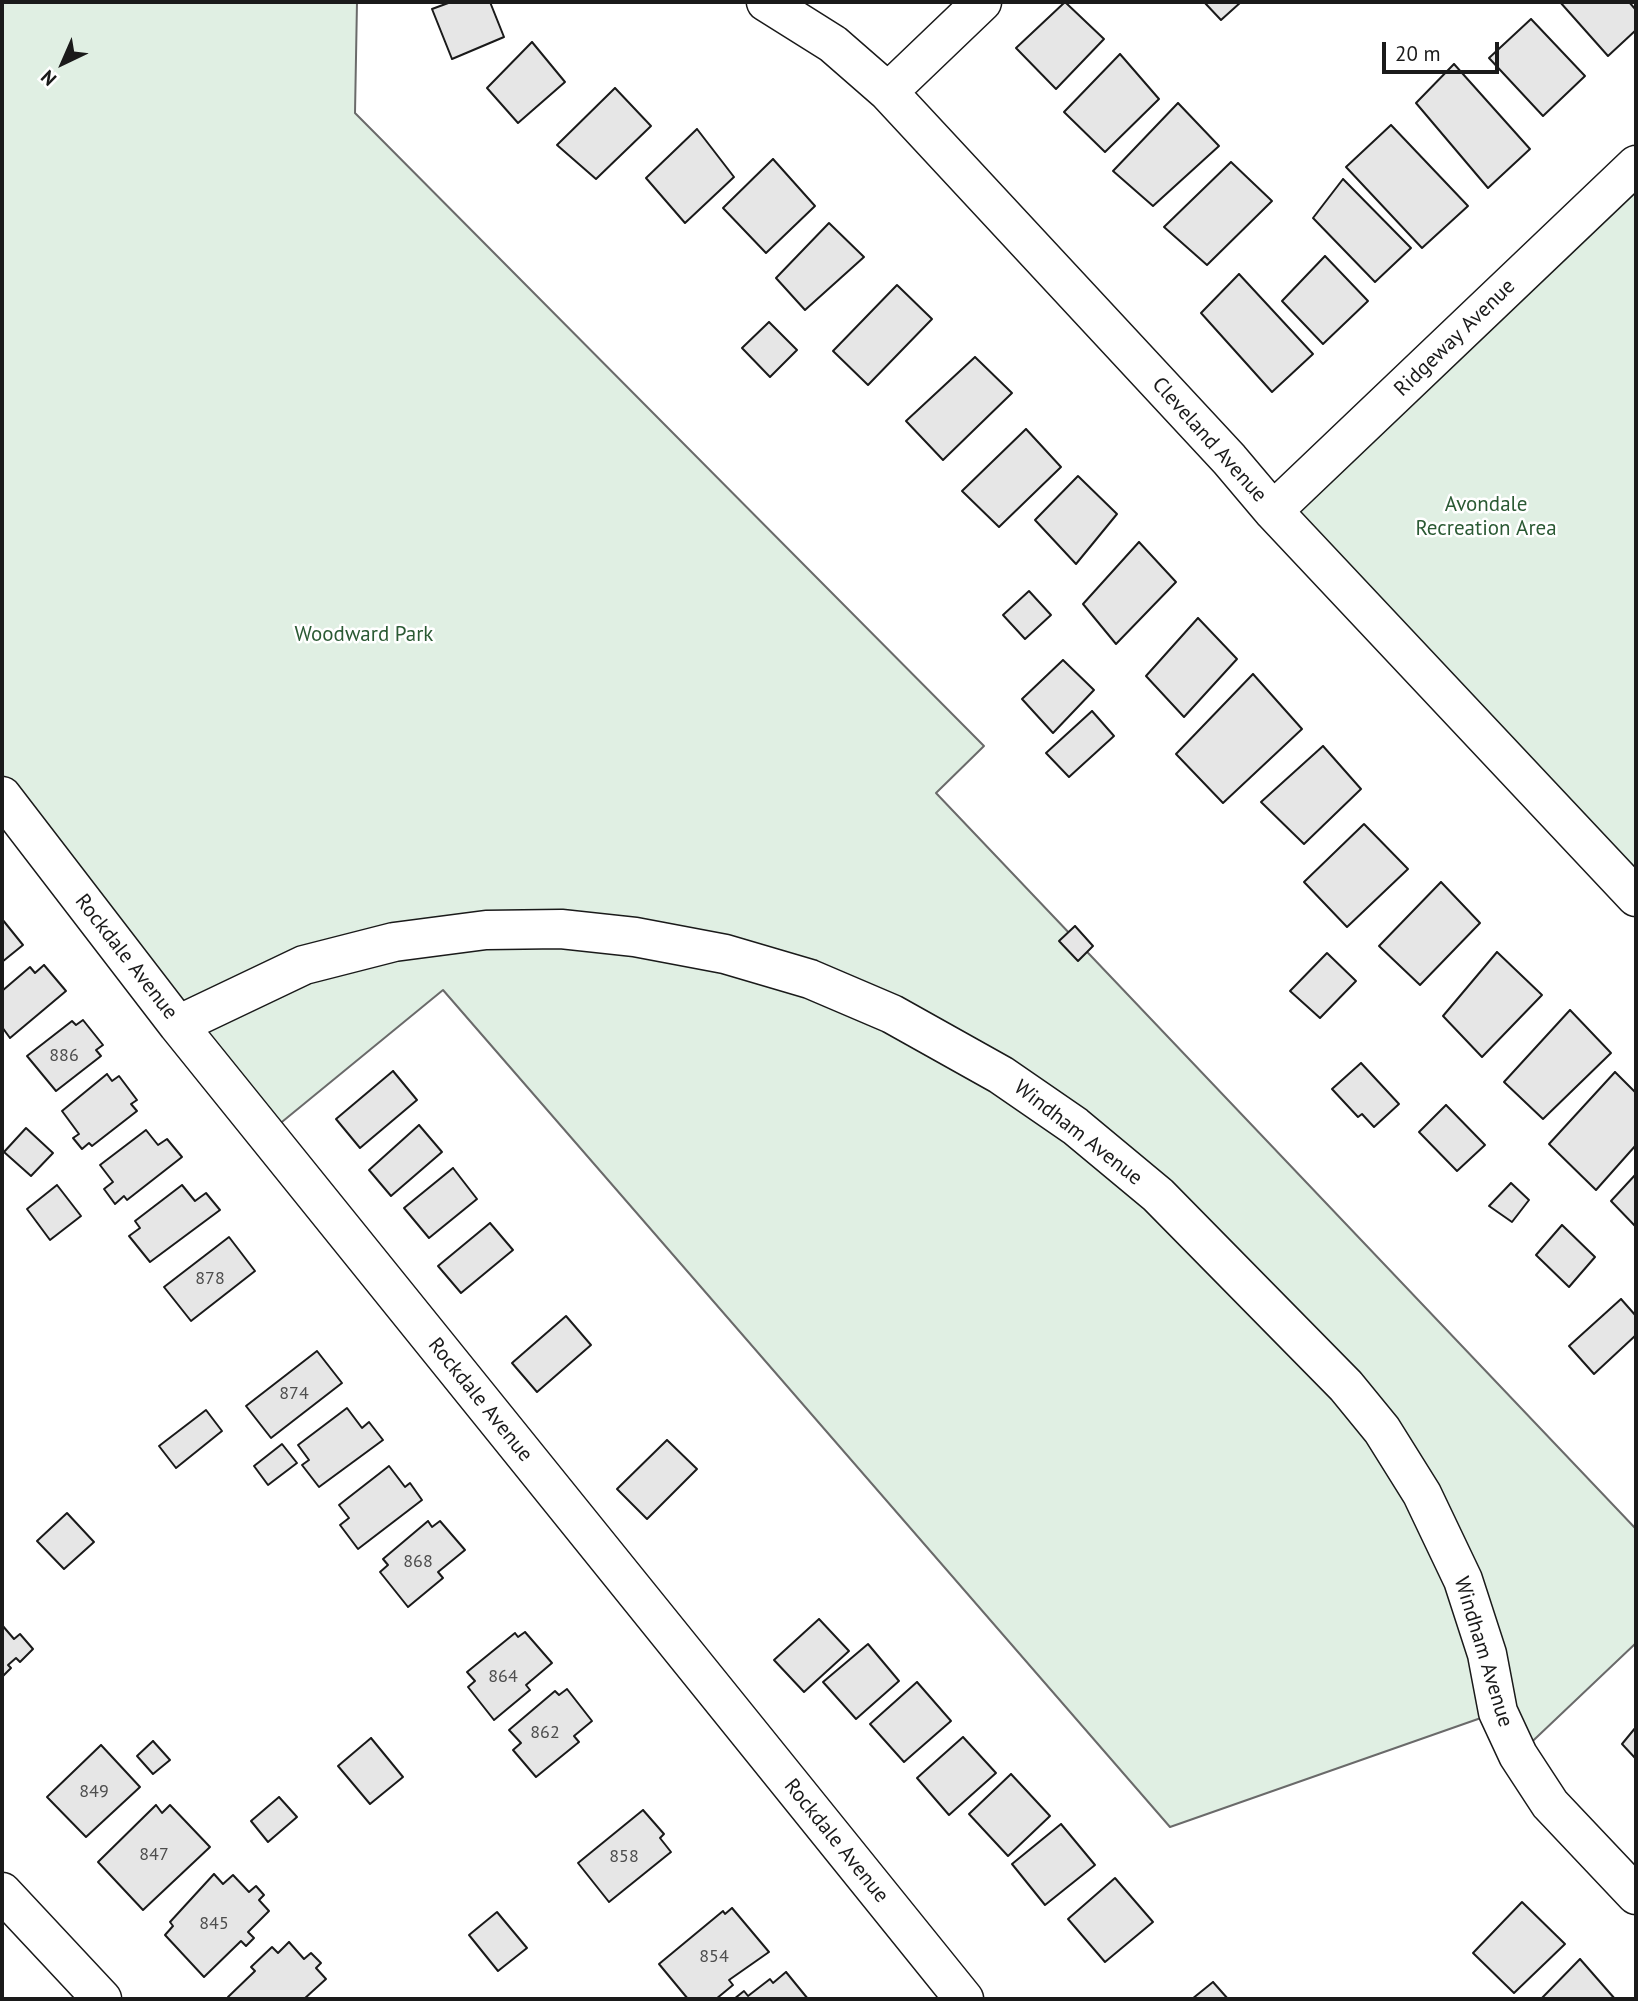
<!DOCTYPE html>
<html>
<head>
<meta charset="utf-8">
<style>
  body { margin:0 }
  #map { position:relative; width:1638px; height:2001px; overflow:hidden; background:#fff; font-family:"PT Sans",sans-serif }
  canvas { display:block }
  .frame { position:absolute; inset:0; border:4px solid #1a1a1a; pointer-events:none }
  .north { position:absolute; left:28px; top:28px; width:70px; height:70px; -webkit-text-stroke:5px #fff; paint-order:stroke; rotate:224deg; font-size:19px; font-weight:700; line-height:28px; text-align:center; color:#1a1a1a }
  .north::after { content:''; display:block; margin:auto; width:24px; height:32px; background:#1a1a1a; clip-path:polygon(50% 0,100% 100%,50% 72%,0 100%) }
  .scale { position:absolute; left:1382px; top:42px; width:117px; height:32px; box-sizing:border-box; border:4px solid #1a1a1a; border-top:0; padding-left:9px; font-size:21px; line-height:24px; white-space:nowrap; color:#1a1a1a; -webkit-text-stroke:5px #fff; paint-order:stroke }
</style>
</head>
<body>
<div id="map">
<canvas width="1638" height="2001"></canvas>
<div class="frame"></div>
<div class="north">N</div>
<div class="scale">20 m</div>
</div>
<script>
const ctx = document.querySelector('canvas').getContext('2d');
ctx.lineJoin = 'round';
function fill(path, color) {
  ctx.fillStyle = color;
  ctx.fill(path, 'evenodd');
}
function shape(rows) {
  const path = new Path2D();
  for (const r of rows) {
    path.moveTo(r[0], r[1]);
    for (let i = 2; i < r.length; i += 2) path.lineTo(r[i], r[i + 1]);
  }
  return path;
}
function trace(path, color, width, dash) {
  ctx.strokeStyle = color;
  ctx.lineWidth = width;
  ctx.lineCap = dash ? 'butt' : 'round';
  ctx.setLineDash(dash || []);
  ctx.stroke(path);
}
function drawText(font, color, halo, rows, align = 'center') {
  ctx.font = font + ' "PT Sans",sans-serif';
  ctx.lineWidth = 5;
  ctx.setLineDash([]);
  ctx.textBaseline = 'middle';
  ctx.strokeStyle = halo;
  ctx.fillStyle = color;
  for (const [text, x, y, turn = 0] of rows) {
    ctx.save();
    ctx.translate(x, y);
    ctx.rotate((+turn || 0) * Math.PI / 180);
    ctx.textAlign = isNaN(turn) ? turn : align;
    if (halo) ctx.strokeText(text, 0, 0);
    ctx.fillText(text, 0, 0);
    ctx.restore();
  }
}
const green = shape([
  [2,2,357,2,355,113,984,746,936,793,1636,1529,1636,1643,1518,1755,1498,1712,1170,1827,443,990,266,1135,2,796,2,2],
  [1636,165,1636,897,1273,511,1636,165]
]);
const building = shape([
  [451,2,490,2,504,37,452,59,432,9,451,2],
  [1065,2,1104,39,1056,89,1016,48,1065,2],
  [1204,2,1241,2,1221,20,1204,2],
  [1560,2,1629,2,1636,10,1636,30,1608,56,1560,2],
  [1531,19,1585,76,1543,116,1489,58,1531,19],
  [532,42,565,82,518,123,487,88,532,42],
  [1120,54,1159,99,1105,152,1064,112,1120,54],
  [1454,64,1530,149,1488,188,1416,103,1454,64],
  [615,88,651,126,596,179,557,145,615,88],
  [1178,103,1219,146,1153,206,1113,171,1178,103],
  [1391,125,1468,206,1422,248,1346,167,1391,125],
  [697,129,734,177,685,223,646,178,697,129],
  [773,159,815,206,766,253,723,208,773,159],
  [1231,162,1272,201,1207,265,1164,227,1231,162],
  [1343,179,1411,248,1375,282,1313,218,1343,179],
  [829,223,864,257,805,310,776,278,829,223],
  [1325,256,1368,301,1323,344,1282,301,1325,256],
  [1239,274,1313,354,1272,392,1201,313,1239,274],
  [897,285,932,319,868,385,833,351,897,285],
  [769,322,797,350,770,377,742,348,769,322],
  [975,357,1012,393,943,460,906,421,975,357],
  [1026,429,1061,467,999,527,962,491,1026,429],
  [1078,476,1117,514,1076,564,1035,520,1078,476],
  [1139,542,1176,582,1116,644,1083,604,1139,542],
  [1029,591,1051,615,1025,639,1003,615,1029,591],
  [1198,618,1237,659,1184,717,1146,676,1198,618],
  [1063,660,1094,690,1053,733,1022,699,1063,660],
  [1253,674,1302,729,1223,803,1176,754,1253,674],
  [1092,711,1114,736,1069,777,1046,753,1092,711],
  [1323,746,1361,789,1304,844,1261,802,1323,746],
  [1364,824,1408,869,1347,927,1304,882,1364,824],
  [1441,882,1480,923,1420,985,1379,946,1441,882],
  [2,919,23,945,2,962,2,919],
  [1075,926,1093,946,1078,961,1059,941,1075,926],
  [1497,952,1542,995,1482,1057,1443,1016,1497,952],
  [1327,953,1356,981,1320,1018,1290,991,1327,953],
  [44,965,66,991,10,1038,2,1027,2,991,30,967,35,973,44,965],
  [1570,1010,1611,1053,1543,1119,1504,1082,1570,1010],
  [83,1020,103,1045,96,1050,101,1056,56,1091,27,1056,72,1021,76,1025,83,1020],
  [1361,1063,1399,1104,1374,1127,1362,1114,1358,1117,1332,1089,1361,1063],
  [393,1071,417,1100,360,1148,336,1119,393,1071],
  [1615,1072,1636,1093,1636,1145,1596,1190,1549,1144,1615,1072],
  [107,1074,112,1081,119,1076,137,1100,131,1104,137,1111,92,1146,89,1143,82,1149,73,1138,79,1134,62,1111,107,1074],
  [1446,1105,1485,1145,1457,1171,1419,1132,1446,1105],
  [419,1125,442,1152,391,1196,369,1170,419,1125],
  [26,1128,53,1153,31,1176,4,1152,26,1128],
  [146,1130,158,1145,167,1139,182,1157,127,1200,124,1196,115,1204,104,1189,113,1182,100,1165,146,1130],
  [453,1168,477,1199,429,1238,404,1208,453,1168],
  [1636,1174,1636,1227,1611,1201,1636,1174],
  [1511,1183,1529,1200,1512,1222,1489,1206,1511,1183],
  [57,1185,81,1216,50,1240,27,1209,57,1185],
  [182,1185,195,1201,206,1193,220,1210,150,1262,129,1236,140,1228,135,1221,182,1185],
  [490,1223,513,1250,461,1293,438,1266,490,1223],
  [1562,1225,1595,1257,1569,1287,1536,1255,1562,1225],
  [229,1237,255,1271,191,1321,164,1287,229,1237],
  [1621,1299,1636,1316,1636,1335,1594,1374,1569,1346,1621,1299],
  [566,1316,591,1345,537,1392,512,1363,566,1316],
  [317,1351,342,1383,271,1438,246,1406,317,1351],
  [347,1408,362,1428,369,1422,383,1440,319,1487,302,1465,309,1460,298,1445,347,1408],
  [206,1410,222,1431,176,1468,159,1446,206,1410],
  [667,1440,697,1469,647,1519,617,1489,667,1440],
  [282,1444,297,1463,268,1485,254,1466,282,1444],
  [389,1466,405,1487,410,1483,422,1500,358,1549,340,1525,349,1518,339,1505,389,1466],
  [67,1513,94,1542,64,1569,37,1541,67,1513],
  [428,1521,432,1527,440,1521,465,1550,438,1572,443,1578,408,1607,380,1572,388,1565,383,1559,428,1521],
  [819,1619,849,1651,804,1692,774,1660,819,1619],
  [2,1625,14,1639,20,1634,33,1649,20,1662,16,1658,8,1665,11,1668,2,1677,2,1625],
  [525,1632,552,1663,526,1685,530,1690,494,1720,468,1687,475,1681,467,1672,515,1633,518,1637,525,1632],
  [868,1644,899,1681,856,1719,823,1682,868,1644],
  [917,1682,951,1721,904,1762,870,1724,917,1682],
  [567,1689,592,1721,574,1736,579,1742,536,1777,513,1750,521,1743,509,1730,555,1691,559,1695,567,1689],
  [1636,1727,1636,1759,1622,1744,1636,1727],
  [963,1737,996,1773,949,1815,917,1778,963,1737],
  [371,1738,403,1777,370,1804,338,1766,371,1738],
  [153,1741,170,1760,153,1774,137,1756,153,1741],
  [101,1745,140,1787,86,1837,47,1797,101,1745],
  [1011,1774,1050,1816,1008,1856,969,1814,1011,1774],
  [279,1797,297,1817,268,1842,251,1821,279,1797],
  [156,1805,162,1813,170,1805,210,1847,143,1910,98,1862,156,1805],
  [643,1810,664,1834,660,1838,671,1852,609,1902,578,1863,643,1810],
  [1061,1824,1095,1865,1045,1905,1012,1864,1061,1824],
  [214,1874,223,1884,233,1875,249,1892,256,1886,264,1895,259,1900,269,1911,248,1932,254,1938,246,1946,241,1941,204,1977,165,1935,173,1926,170,1922,214,1874],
  [1115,1878,1153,1922,1105,1962,1068,1919,1115,1878],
  [1522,1902,1565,1944,1514,1993,1473,1953,1522,1902],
  [732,1908,769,1952,729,1980,733,1985,716,1999,688,1999,659,1964,723,1911,725,1914,732,1908],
  [497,1912,527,1948,498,1971,469,1935,497,1912],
  [289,1942,304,1959,311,1953,321,1963,316,1968,326,1979,304,1999,230,1999,228,1997,255,1971,251,1967,272,1947,278,1953,289,1942],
  [1580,1959,1615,1999,1541,1999,1580,1959],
  [786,1972,808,1999,734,1999,744,1991,748,1996,770,1979,773,1983,786,1972],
  [1213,1982,1228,1999,1192,1999,1213,1982]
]);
const minor = shape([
  [766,2,833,44,888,92,1229,459,1273,511,1636,897],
  [888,92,982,2],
  [1273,511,1636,165],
  [2,796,178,1025,964,1999],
  [178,1025,304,965,394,942,486,930,561,929,635,937,725,954,810,979,892,1014,1001,1075,1075,1126,1158,1195,1346,1386,1382,1430,1422,1494,1463,1580,1487,1654,1498,1712,1518,1755,1550,1804,1636,1895],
  [2,1892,102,1999]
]);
const numberNames = [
  ["886",64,1056],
  ["878",210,1279],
  ["874",294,1394],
  ["868",418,1562],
  ["864",503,1677],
  ["862",545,1733],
  ["849",94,1792],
  ["847",154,1855],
  ["858",624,1857],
  ["845",214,1924],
  ["854",714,1957]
];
const streetNames = [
  ["Ridgeway Avenue",1455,338,-44],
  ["Cleveland Avenue",1209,440,48],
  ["Rockdale Avenue",126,957,52],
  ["Windham Avenue",1078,1133,38],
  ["Rockdale Avenue",480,1400,51],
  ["Windham Avenue",1483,1652,73],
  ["Rockdale Avenue",836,1841,51]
];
const parkNames = [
  ["Avondale",1486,505],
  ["Recreation Area",1486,529],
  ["Woodward Park",364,635]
];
fill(green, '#e0efe3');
trace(green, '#6a6a6a', 2);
fill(building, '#e6e6e6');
trace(building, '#1a1a1a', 2);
trace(minor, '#1a1a1a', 41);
trace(minor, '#fff', 38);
drawText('18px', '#4d4d4d', null, numberNames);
drawText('21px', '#1a1a1a', '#fff', streetNames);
drawText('21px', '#2b5a34', '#fff', parkNames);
</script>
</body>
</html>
